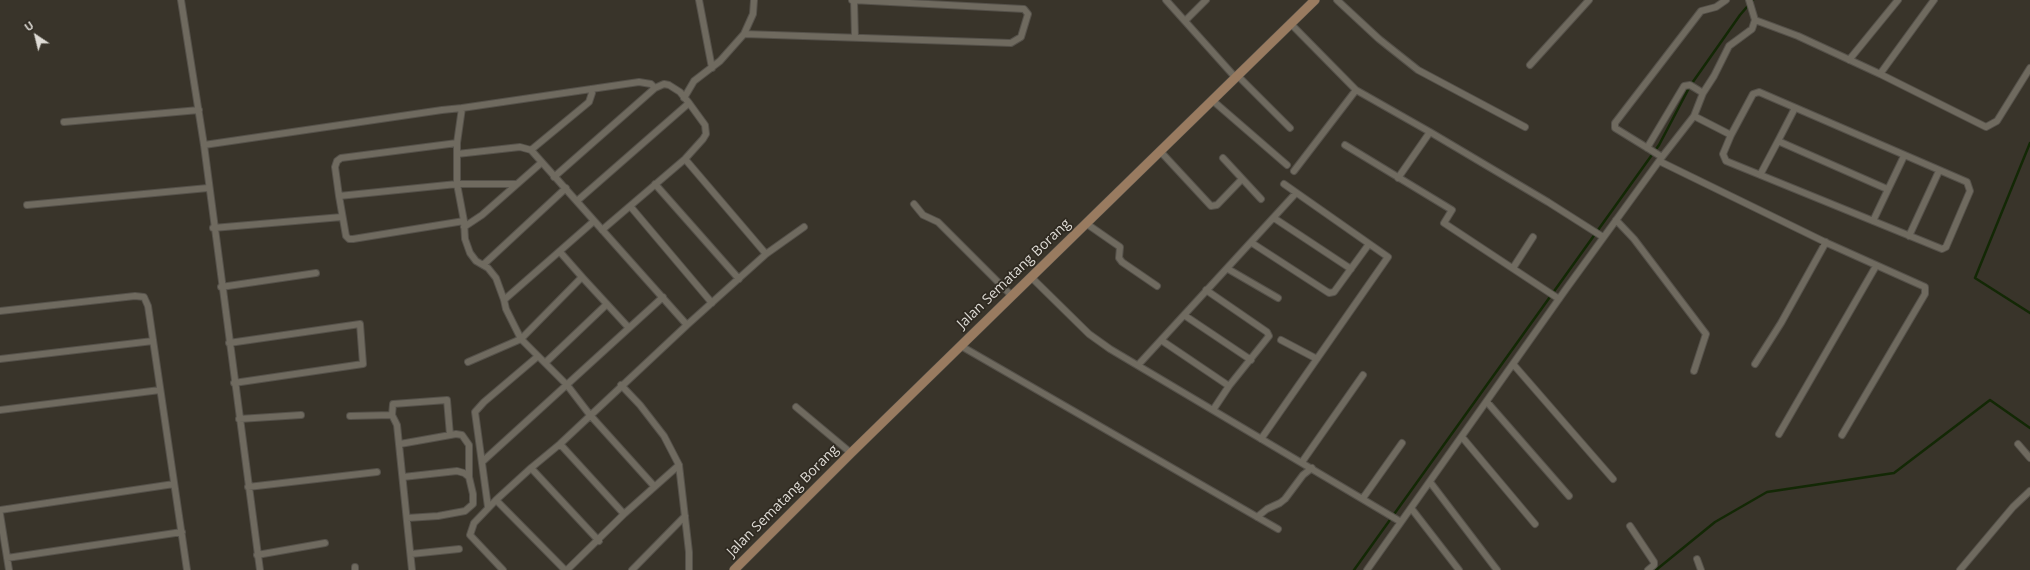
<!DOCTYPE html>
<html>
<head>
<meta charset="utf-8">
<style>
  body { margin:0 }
  #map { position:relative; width:2030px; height:570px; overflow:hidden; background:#39342a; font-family:"Open Sans",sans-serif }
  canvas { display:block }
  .north { position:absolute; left:16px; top:16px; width:40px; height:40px; -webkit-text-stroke:3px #2f2a21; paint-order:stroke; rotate:325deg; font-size:11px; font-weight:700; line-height:16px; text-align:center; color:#dfdcd6 }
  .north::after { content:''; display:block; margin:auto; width:14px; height:18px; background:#dfdcd6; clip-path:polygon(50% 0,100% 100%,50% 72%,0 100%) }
</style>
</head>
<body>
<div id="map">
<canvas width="2030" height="570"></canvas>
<div class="north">U</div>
</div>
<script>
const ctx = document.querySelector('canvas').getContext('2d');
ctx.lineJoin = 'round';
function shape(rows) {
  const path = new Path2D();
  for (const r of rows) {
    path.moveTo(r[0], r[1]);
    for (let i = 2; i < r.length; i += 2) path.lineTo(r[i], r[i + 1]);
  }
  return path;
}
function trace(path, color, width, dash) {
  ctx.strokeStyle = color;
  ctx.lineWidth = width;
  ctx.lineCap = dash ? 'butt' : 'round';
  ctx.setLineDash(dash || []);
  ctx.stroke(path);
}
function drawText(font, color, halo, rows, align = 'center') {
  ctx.font = font + ' "Open Sans",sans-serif';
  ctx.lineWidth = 3.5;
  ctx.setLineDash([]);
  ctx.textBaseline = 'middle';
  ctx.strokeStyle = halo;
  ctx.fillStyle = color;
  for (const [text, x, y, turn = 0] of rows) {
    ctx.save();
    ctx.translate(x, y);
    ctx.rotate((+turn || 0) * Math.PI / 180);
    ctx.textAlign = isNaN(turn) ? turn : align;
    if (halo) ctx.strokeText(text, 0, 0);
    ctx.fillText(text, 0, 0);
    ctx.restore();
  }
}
const stream = shape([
  [2030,143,1975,278,2030,313],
  [1354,570,1659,145,1690,86,1740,15,1753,0],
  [1656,570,1715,522,1767,492,1894,473,1990,400,2030,428]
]);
const street = shape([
  [181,0,204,145,260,570],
  [699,0,712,68],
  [854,0,855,37],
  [1166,0,1235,77],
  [1337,0,1379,39,1418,70,1525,127],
  [1749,0,1755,20],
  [1185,21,1206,0],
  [1290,23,1356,90,1430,132,1398,178],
  [744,34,1011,43,1021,37,1028,14,1024,9,852,0],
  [1849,60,1898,0],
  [1530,65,1589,0],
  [1880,74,1934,0],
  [1238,76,1290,128],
  [684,98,694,81,720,61,744,34,753,14,754,0],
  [1212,100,1287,165],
  [462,108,639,82,651,84,655,88,554,177],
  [1694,116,1731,135,1723,154,1726,161,1942,249,1946,247,1970,191,1967,182,1759,92,1753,94,1731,135],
  [64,122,199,110],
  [1430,132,1548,202,1603,237],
  [1778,141,1795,108],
  [204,145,442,110,462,108,457,143,457,184,517,184],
  [1345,145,1452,210,1444,223,1559,299],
  [1647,148,1684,86,1690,85,1703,93],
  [531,150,589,102,592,93,591,89],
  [1160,151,1211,206,1217,205,1242,179],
  [457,154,520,147,531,150,687,325,560,444,531,468,496,500,474,523,470,535,503,570],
  [1662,157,1615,128,1615,123,1701,11,1716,7,1726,0],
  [1223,158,1261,199],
  [685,159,766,254,687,325],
  [1659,161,1827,243,1925,287,1925,294,1842,435],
  [1294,171,1356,90],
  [1760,175,1778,141,1887,189],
  [655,184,739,279],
  [339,196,335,167,337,161,341,158,457,143],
  [577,201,689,103,680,92,669,85,664,84,655,88],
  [914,204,923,215,938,222,1012,296],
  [27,205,208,188],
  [630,206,712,303],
  [1274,218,1351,269],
  [1616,220,1634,239,1706,334,1694,371],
  [464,221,353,239,349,239,346,236,339,196,457,184,464,221,465,239,470,253,476,261,488,268,496,278,504,300],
  [594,221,504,300,506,309,521,339,567,385,590,415,654,486],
  [1873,221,1904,156],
  [1087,224,1120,247,1119,258,1122,262,1157,286],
  [464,227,482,215,541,163],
  [213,228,342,217],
  [602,230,685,159,703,139,706,134,705,125,689,103],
  [1909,236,1939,171],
  [1252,243,1329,293,1334,292,1369,244],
  [560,252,582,277],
  [766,254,804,227],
  [483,265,566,188],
  [1513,268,1533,237],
  [1228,269,1278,298],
  [1031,277,1089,334,1110,349,1401,522],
  [221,287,316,273],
  [1206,290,1267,332,1269,336,1229,386,1213,410],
  [0,311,135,296,144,297,148,306,187,570],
  [1184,315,1251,360],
  [629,328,663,297],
  [1161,340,1229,386],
  [1281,340,1317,359],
  [229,343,360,324,363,364,234,383],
  [961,346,1278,529],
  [0,359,153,341],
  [468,362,521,339,582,277,629,328,482,462],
  [545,363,607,304],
  [1139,364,1296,193],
  [1513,364,1613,479],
  [1755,364,1781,323,1826,242],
  [621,385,640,405,664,436,679,465,689,552,689,570],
  [1487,402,1569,496],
  [796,407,851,453],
  [0,410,160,390],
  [392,415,393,404,447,400,450,435],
  [350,416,392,415,397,425,412,570],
  [239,419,301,415],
  [1779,434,1876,266],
  [1462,437,1535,524],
  [1261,439,1388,257,1284,184],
  [400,444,456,434,462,435,469,445,469,477],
  [560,444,624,514],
  [2018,444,2030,458],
  [1302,462,1363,375],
  [531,468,599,541],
  [403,477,457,471,464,473,469,477,473,494,473,504,465,511,438,516,407,518],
  [1430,482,1497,570],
  [248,487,377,472],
  [1363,498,1402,443],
  [496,500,565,570],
  [488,507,475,412,484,402,537,357],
  [1411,508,1459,570],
  [0,510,174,484],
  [0,514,9,570],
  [1257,517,1267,509,1280,503,1285,499,1303,475,1312,468],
  [1630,526,1654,562,1654,565,1648,570],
  [411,554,459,549],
  [257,555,325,543],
  [7,558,182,532],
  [1697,559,1701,570],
  [355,567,355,570],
  [567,570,624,514,679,465],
  [632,570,685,516],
  [1367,570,1566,289,1662,157,1694,116,1703,93,1714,76,1729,46,1752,29,1755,20,1798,36,1880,74,1986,127,1997,121,2030,68],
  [1960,570,2013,507,2030,491]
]);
const secondary = shape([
  [734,570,851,453,1315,0]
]);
const streetNames = [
  ["Jalan Sematang Borang",1014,274,-44],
  ["Jalan Sematang Borang",783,501,-45]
];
trace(stream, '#132805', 2.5);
trace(street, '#55514a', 8);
trace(secondary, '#55514a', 10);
trace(street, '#6f6a5f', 6);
trace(secondary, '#997b60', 9);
drawText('14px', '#dfdcd6', '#2f2a21', streetNames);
</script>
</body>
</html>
